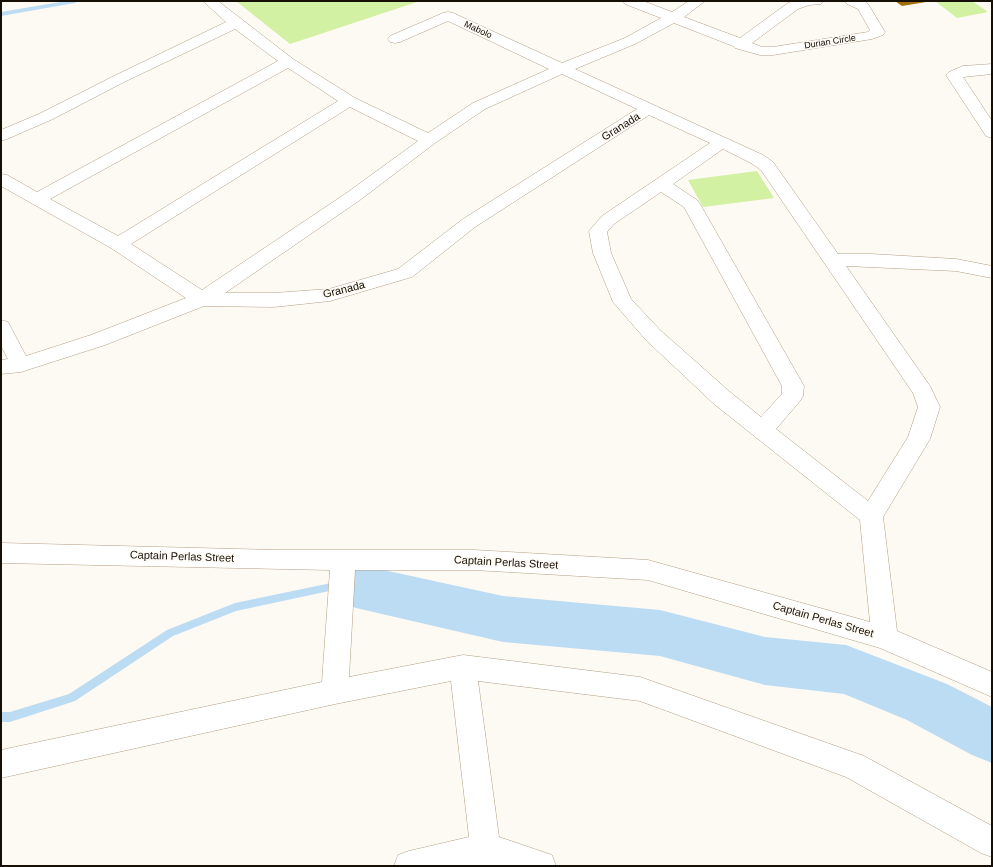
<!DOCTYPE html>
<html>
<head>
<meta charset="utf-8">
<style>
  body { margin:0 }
  #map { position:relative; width:993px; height:867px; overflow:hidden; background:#fdf9f3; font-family:Arial,sans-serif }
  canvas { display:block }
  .frame { position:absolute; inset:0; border:2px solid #160f05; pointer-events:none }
</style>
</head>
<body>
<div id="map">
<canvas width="993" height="867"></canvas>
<div class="frame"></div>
</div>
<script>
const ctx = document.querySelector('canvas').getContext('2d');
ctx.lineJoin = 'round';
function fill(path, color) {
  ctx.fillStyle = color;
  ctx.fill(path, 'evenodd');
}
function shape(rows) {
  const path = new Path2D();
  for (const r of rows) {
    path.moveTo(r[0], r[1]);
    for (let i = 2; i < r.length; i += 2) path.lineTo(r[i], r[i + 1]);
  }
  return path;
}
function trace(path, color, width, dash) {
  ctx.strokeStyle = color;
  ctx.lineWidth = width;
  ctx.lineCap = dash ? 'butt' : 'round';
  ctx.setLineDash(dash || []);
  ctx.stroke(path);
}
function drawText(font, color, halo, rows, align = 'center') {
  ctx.font = font + ' Arial,sans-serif';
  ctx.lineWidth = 3;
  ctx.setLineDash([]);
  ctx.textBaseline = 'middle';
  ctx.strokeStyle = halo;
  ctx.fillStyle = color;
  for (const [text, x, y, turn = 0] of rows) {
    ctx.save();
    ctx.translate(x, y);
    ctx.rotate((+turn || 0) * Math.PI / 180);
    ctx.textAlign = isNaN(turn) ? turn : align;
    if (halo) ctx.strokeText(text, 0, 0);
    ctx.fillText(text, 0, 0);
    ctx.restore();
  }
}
const green = shape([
  [236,1,420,1,290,44],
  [935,1,972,1,988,12,957,18],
  [757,171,774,198,703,207,688,180]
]);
const stream = shape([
  [66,1,78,1,75,3,1,16,1,12,66,1],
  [331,583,334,584,336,587,334,590,236,611,173,636,75,701,10,722,1,722,1,712,10,712,69,694,167,630,235,603,331,583]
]);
const river = shape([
  [356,564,503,596,660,610,765,637,846,645,947,684,992,707,992,763,972,755,907,720,844,694,765,685,660,656,503,642,356,608,338,601,331,586,338,571,356,564]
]);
const building = shape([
  [895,1,924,1,926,2,902,6]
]);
const minor = shape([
  [203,1,218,1,293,59,355,98,428,133,473,103,549,69,448,21,400,42,395,43,390,42,388,39,390,36,443,13,448,12,453,13,562,63,625,38,661,18,625,4,623,1,643,1,672,12,689,1,705,1,684,17,740,38,788,3,794,1,823,1,821,4,809,5,798,9,752,43,762,47,773,47,868,32,870,30,858,9,847,4,845,1,864,1,868,4,885,32,883,35,872,39,773,55,760,55,735,48,733,46,674,23,635,44,575,69,763,155,773,162,838,254,871,254,956,259,992,266,992,278,956,271,846,266,930,386,940,407,930,439,883,517,897,631,992,672,992,697,880,648,648,580,474,570,355,570,349,677,463,655,640,677,864,756,992,826,992,857,981,853,846,777,640,701,478,681,499,837,552,855,556,866,394,866,398,855,409,851,469,837,451,681,335,704,1,778,1,750,322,682,330,570,1,563,1,543,277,550,474,550,648,560,870,622,860,520,714,404,646,340,613,302,593,253,589,231,602,216,710,143,649,115,475,227,412,277,330,301,274,307,204,306,105,345,21,372,1,374,1,360,8,359,1,346,1,320,8,322,26,356,91,335,186,298,111,248,1,186,1,174,7,175,37,192,278,61,235,29,124,82,53,119,7,139,1,141,1,130,41,113,114,76,226,22,203,1],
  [288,68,338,101,118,236,50,199,288,68],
  [562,74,637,109,463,219,398,269,329,289,274,293,225,293,360,200,435,143,485,109,562,74],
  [350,107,418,141,348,192,202,290,131,244,350,107],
  [723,149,751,163,761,170,913,393,918,407,908,437,868,501,776,429,800,401,803,396,804,386,700,204,697,200,673,184,723,149],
  [661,192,684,207,782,386,782,394,761,417,730,392,660,330,631,299,611,253,607,232,614,224,661,192],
  [992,64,992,74,963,77,992,121,992,138,986,136,946,75,949,72,963,66,992,64]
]);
const farStreetnames = [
  ["Mabolo",478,30,25],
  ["Durian Circle",830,42,-9]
];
const streetNames = [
  ["Granada",621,127,-32],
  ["Granada",344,290,-14],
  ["Captain Perlas Street",182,557,2],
  ["Captain Perlas Street",506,563,3],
  ["Captain Perlas Street",823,620,16]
];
fill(green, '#d2f1a2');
fill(stream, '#bcdcf4');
fill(river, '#bcdcf4');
fill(building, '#a36f04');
trace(minor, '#b39e82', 1);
fill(minor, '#fff');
drawText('9px', '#160f05', '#fdf9f3', farStreetnames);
drawText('11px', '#160f05', '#fdf9f3', streetNames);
</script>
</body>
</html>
